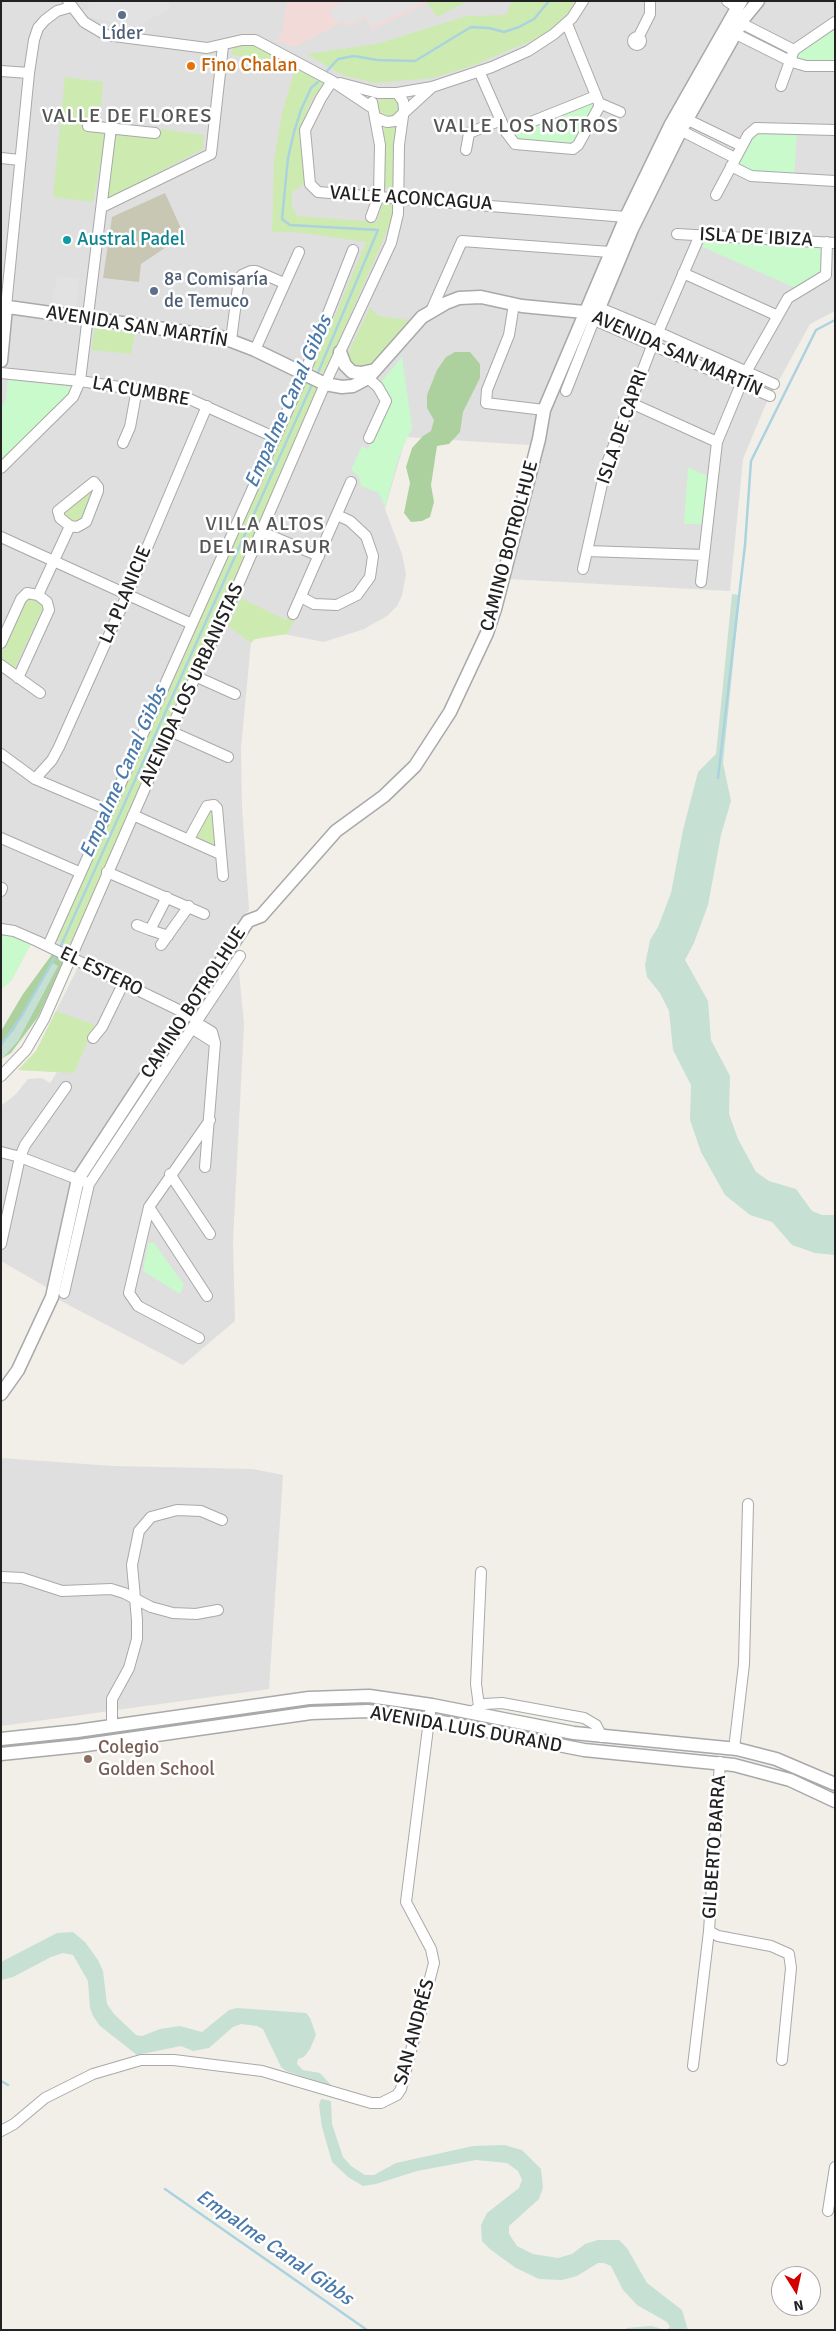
<!DOCTYPE html>
<html>
<head>
<meta charset="utf-8">
<style>
  body { margin:0 }
  #map { position:relative; width:836px; height:2331px; overflow:hidden; background:#f2efe9; font-family:Signika,sans-serif }
  canvas { display:block }
  .frame { position:absolute; inset:0; border:2px solid #222; pointer-events:none }
  .north { position:absolute; left:771px; top:2266px; width:50px; height:50px; box-sizing:border-box; background:#fff; border:1px solid #a7a7a7; border-radius:50%; rotate:170deg; font-size:14px; font-weight:700; line-height:20px; text-align:center; color:#222 }
  .north::after { content:''; display:block; margin:auto; width:18px; height:22px; background:#d40000; clip-path:polygon(50% 0,100% 100%,50% 72%,0 100%) }
</style>
</head>
<body>
<div id="map">
<canvas width="836" height="2331"></canvas>
<div class="frame"></div>
<div class="north">N</div>
</div>
<script>
const ctx = document.querySelector('canvas').getContext('2d');
ctx.lineJoin = 'round';
function fill(path, color) {
  ctx.fillStyle = color;
  ctx.fill(path, 'evenodd');
}
function shape(rows) {
  const path = new Path2D();
  for (const r of rows) {
    if (r.length === 3) {
      path.moveTo(r[0] + r[2], r[1]);
      path.arc(r[0], r[1], r[2], 0, 2 * Math.PI);
      continue;
    }
    path.moveTo(r[0], r[1]);
    for (let i = 2; i < r.length; i += 2) path.lineTo(r[i], r[i + 1]);
  }
  return path;
}
function trace(path, color, width, dash) {
  ctx.strokeStyle = color;
  ctx.lineWidth = width;
  ctx.lineCap = dash ? 'butt' : 'round';
  ctx.setLineDash(dash || []);
  ctx.stroke(path);
}
function drawText(font, color, halo, rows, align = 'center') {
  ctx.font = font + ' Signika,sans-serif';
  ctx.lineWidth = 5;
  ctx.setLineDash([]);
  ctx.textBaseline = 'middle';
  ctx.strokeStyle = halo;
  ctx.fillStyle = color;
  for (const [text, x, y, turn = 0] of rows) {
    ctx.save();
    ctx.translate(x, y);
    ctx.rotate((+turn || 0) * Math.PI / 180);
    ctx.textAlign = isNaN(turn) ? turn : align;
    if (halo) ctx.strokeText(text, 0, 0);
    ctx.fillText(text, 0, 0);
    ctx.restore();
  }
}
const residential = shape([
  [1,1,835,1,835,311,810,324,765,406,743,459,730,591,507,579,544,446,406,437,385,509,402,554,406,574,402,596,397,606,387,616,364,629,324,642,278,633,255,639,251,642,241,748,242,807,249,910,230,933,239,972,244,1024,233,1241,235,1321,183,1365,61,1301,46,1287,1,1261,1,1106,16,1094,28,1079,42,1078,50,1083,57,1072,18,1070,36,1051,78,967,31,944,11,981,1,989],
  [1,1458,113,1466,253,1469,283,1475,269,1689,1,1726]
]);
const commercial = shape([
  [287,1,426,1,427,3,372,30,365,18,346,27,344,22,294,47,276,41,282,33]
]);
const construction = shape([
  [165,193,184,235,141,264,139,282,103,278,112,217]
]);
const grass = shape([
  [426,1,468,1,437,17],
  [512,1,574,1,570,10,550,31,538,38,474,65,433,78,375,83,345,76,306,54,376,44,467,16,506,15],
  [239,45,250,45,262,48,290,64,283,74,250,57,231,55,233,48],
  [296,66,325,82,311,101,304,120,306,183,292,192,292,206,297,216,377,222,383,202,391,197,394,204,390,224,326,370,321,372,315,369,314,365,366,242,295,232,272,232,274,160,282,113],
  [65,77,103,82,100,122,85,120,83,129,103,132,106,136,93,202,53,197],
  [388,107,11],
  [397,122,394,186,389,189,384,185,384,124],
  [161,129,204,135,203,149,110,198,107,195,113,134,117,132,159,138],
  [370,307,378,316,409,320,368,369,353,370,347,356],
  [95,328,135,334,131,354,91,350],
  [307,379,319,385,319,390,72,941,67,945,57,940,57,935,190,644,276,443],
  [89,488,94,489,82,520,76,523,64,517,63,510],
  [32,597,41,602,43,608,15,668,1,661,1,653,25,601],
  [241,598,286,620,290,612,297,616,287,634,255,639,251,643,228,626],
  [212,806,218,842,213,844,197,838],
  [56,1011,95,1025,74,1073,18,1070,36,1051]
]);
const forest = shape([
  [455,352,470,352,480,364,480,378,463,412,460,432,449,444,437,446,431,485,434,502,430,517,422,521,411,522,404,513,410,483,406,467,412,448,423,436,431,431,434,420,427,408,427,395,437,370,446,357],
  [53,953,63,956,63,962,38,1017,11,1053,1,1059,1,1031,23,994]
]);
const wetland = shape([
  [732,594,740,595,723,763,731,801,721,835,708,905,694,943,685,960,708,1001,711,1040,730,1076,729,1114,738,1139,756,1172,769,1181,796,1189,812,1211,822,1215,835,1215,835,1255,815,1253,792,1245,772,1222,750,1215,725,1195,701,1152,690,1120,691,1085,673,1050,669,1011,660,993,647,977,645,965,650,940,658,927,671,893,683,830,698,772,716,754],
  [53,963,58,966,18,1041,1,1060,1,1045,14,1030],
  [73,1932,85,1942,98,1960,103,1971,107,2004,114,2014,136,2035,142,2036,160,2029,180,2026,202,2032,229,2010,237,2008,306,2013,310,2018,316,2035,310,2049,304,2057,298,2059,297,2064,303,2070,320,2073,332,2086,286,2071,281,2067,263,2029,257,2026,241,2024,233,2027,209,2048,193,2051,181,2046,137,2055,100,2026,93,2016,90,2008,88,1981,73,1955,63,1953,51,1957,13,1977,1,1980,1,1962,57,1933],
  [321,2099,331,2101,332,2124,343,2157,351,2166,365,2175,374,2175,396,2163,473,2146,504,2145,522,2150,541,2169,543,2188,539,2199,509,2226,509,2234,517,2246,533,2254,558,2258,572,2254,585,2244,598,2240,619,2240,627,2248,647,2283,682,2310,688,2330,666,2330,670,2327,667,2322,637,2305,623,2290,611,2266,604,2263,598,2263,577,2276,562,2280,539,2279,516,2268,491,2250,482,2241,481,2225,487,2213,519,2188,522,2180,518,2171,507,2163,476,2160,417,2171,376,2184,363,2186,348,2177,332,2162,322,2127,319,2105],
  [651,2326,666,2330,625,2330,627,2328]
]);
const park = shape([
  [835,23,835,65,793,61,796,51],
  [591,103,593,110,573,143,519,140,516,135,519,131],
  [757,129,797,130,794,178,751,176,732,166],
  [700,235,827,243,826,274,800,290,696,244],
  [402,357,412,428,399,456,385,507,379,493,361,486,359,476,351,470,362,446,368,449,390,402,380,383],
  [8,380,73,387,68,397,52,414,1,459,1,408,6,399],
  [688,467,709,477,706,524,684,524],
  [1,933,31,944,11,981,1,989],
  [148,1243,154,1243,184,1285,180,1294,143,1271]
]);
const parking = shape([
  [86,1,167,1,171,8,139,25,132,26,88,17,83,12,90,8],
  [346,1,419,1,420,3,371,27,366,16,347,25,344,19,336,23,329,10],
  [57,276,79,278,76,308,52,305]
]);
const stream = shape([
  [327,71,338,59,354,56,377,60,415,61,471,27,489,28,504,32,519,27,534,19,549,1],
  [317,375,378,230,290,225,282,219,288,158,294,132,301,110,311,88,318,82],
  [718,778,745,545,751,461,816,330,835,320],
  [59,950,313,382],
  [1,1045,21,1017,56,955],
  [1,2081,8,2085],
  [165,2189,367,2330]
]);
const minor = shape([
  [68,1,84,22,106,35,207,48,242,40,255,40,332,81,371,107],
  [727,1,736,7],
  [735,20,794,50],
  [730,31,792,62,806,66,835,66],
  [637,41,4],
  [638,38,650,14,650,1],
  [1,71,29,73],
  [479,71,506,132,515,144,573,149,578,145,599,107,599,103,567,24],
  [332,81,321,98,305,130,310,184,318,192,626,217],
  [340,83,378,93,397,93,432,87,492,67,528,51,554,34,572,18,583,1],
  [781,86,794,50,835,22],
  [599,103,620,112],
  [682,117,742,146],
  [377,118,387,122,395,121,431,88],
  [88,126,155,133],
  [676,128,735,158],
  [506,132,596,96],
  [466,150,469,133,501,120],
  [1,158,20,160],
  [731,166,751,176,835,181],
  [716,195,748,135,756,128,835,130],
  [102,207,211,154,223,46],
  [371,217,379,195,380,145,372,102],
  [677,234,835,243],
  [683,273,778,316],
  [514,304,509,335,487,390,486,403,544,410],
  [6,307,29,73,34,40,38,28,45,20,57,11,71,7],
  [593,309,600,308,658,332,774,384],
  [431,311,462,241,610,252],
  [231,340,239,279,242,275,251,271,256,271,284,283],
  [255,350,299,252],
  [1,373,80,381,185,397,274,437],
  [368,378,378,387,386,401,369,438],
  [566,391,594,320,770,396],
  [631,403,717,442],
  [123,443,130,427,137,389],
  [1,468,73,397,80,381,111,128],
  [262,532,319,556],
  [1,537,192,624],
  [587,551,704,555],
  [583,569,606,466,652,346,700,235],
  [701,582,717,442,746,372,788,298,826,275,827,242],
  [38,595,70,526,77,527,86,522,98,491,98,487,94,482,58,511,60,518,70,526],
  [301,597,314,604,337,605,357,595,370,577,373,556,366,536,350,521,337,515],
  [293,614,351,482],
  [1,643,21,599,27,593,38,595,47,602,49,610,18,678],
  [1,665,40,693],
  [197,677,235,694],
  [170,731,228,757],
  [1,754,35,779,108,810],
  [35,779,52,760,59,747,127,595,207,406],
  [133,815,220,854],
  [1,838,79,872],
  [189,839,207,806,214,805,217,808,223,876],
  [107,872,204,914],
  [1,891,2,888],
  [167,897,150,930,168,936],
  [137,925,150,930],
  [1,929,14,931,37,941,193,1017],
  [161,945,189,906],
  [48,946,307,367,353,250],
  [197,1023,212,1032,215,1043,205,1167],
  [193,1029,215,1043],
  [93,1038,102,1027,123,984],
  [1,1076,26,1050,44,1019,170,731,232,599,325,384,391,243,398,214,399,145,404,109,403,101,397,93],
  [1,1152,20,1157,85,1182],
  [170,1174,210,1234],
  [149,1207,207,1296],
  [1,1244,20,1157,25,1145,66,1087],
  [64,1293,89,1184,240,956],
  [199,1338,138,1306,129,1293,149,1207,210,1120],
  [1,1577,22,1578,62,1591,111,1589,124,1593,151,1607,173,1613,196,1614,218,1610],
  [479,1706,476,1684,481,1572],
  [470,1713,484,1704,502,1703,584,1718,596,1725,602,1737],
  [112,1726,112,1699,129,1668,137,1639,137,1620,132,1565,139,1531,151,1517,177,1510,201,1511,222,1520],
  [734,1749,744,1664,748,1504],
  [720,1762,709,1931,718,1936,771,1946,789,1954,791,1968,782,2060],
  [693,2066,709,1931],
  [1,2131,14,2124,45,2098,93,2074,141,2060,174,2060,262,2071,371,2103,381,2103,397,2095,401,2089,434,1963,431,1949,406,1902,430,1712],
  [828,2211,835,2167]
]);
const tertiary = shape([
  [1,306,221,337,255,350,325,384,342,387,353,386,368,378,422,317,446,303,459,298,481,297,522,306,584,312,594,320,632,229,681,130,744,18,758,1],
  [340,352,345,365,352,372,361,373,375,370],
  [1,361,6,307],
  [1,1394,18,1370,52,1297,78,1179,187,1013,248,921,261,916,336,831,384,796,415,766,450,712,487,633,495,609,539,439,544,410,626,217,670,126,741,1],
  [1,1739,77,1731,309,1698,369,1696,432,1705,574,1733,737,1749,776,1759,835,1784],
  [1,1754,79,1746,311,1713,368,1711,426,1719,584,1750,734,1765,790,1780,835,1801]
]);
const markers = [
  [122,15,5,"#5c6f8a"],
  [191,66,5,"#e8710a"],
  [67,240,5,"#0f9aa8"],
  [154,291,5,"#5c6f8a"],
  [88,1759,5,"#8d6e63"]
];
const serviceNames = [
  ["Líder",122,34],
  ["8ª Comisaría",164,280,"left"],
  ["de Temuco",164,302,"left"]
];
const foodNames = [
  ["Fino Chalan",201,66]
];
const streetNames = [
  ["VALLE ACONCAGUA",411,199,4],
  ["ISLA DE IBIZA",756,238,3],
  ["AVENIDA SAN MARTÍN",137,327,9],
  ["AVENIDA SAN MARTÍN",677,354,24],
  ["LA CUMBRE",141,392,10],
  ["ISLA DE CAPRI",623,427,-71],
  ["CAMINO BOTROLHUE",510,546,-75],
  ["LA PLANICIE",126,595,-67],
  ["AVENIDA LOS URBANISTAS",192,685,-65],
  ["EL ESTERO",101,972,26],
  ["CAMINO BOTROLHUE",194,1003,-57],
  ["AVENIDA LUIS DURAND",466,1730,10],
  ["GILBERTO BARRA",715,1847,-86],
  ["SAN ANDRÉS",415,2032,-75]
];
const cultureNames = [
  ["Austral Padel",77,240]
];
const educationNames = [
  ["Colegio",98,1748],
  ["Golden School",98,1770]
];
const neighbourhoodNames = [
  ["VALLE DE FLORES",127,117],
  ["VALLE LOS NOTROS",526,127],
  ["VILLA ALTOS",265,525],
  ["DEL MIRASUR",265,548]
];
const waterNames = [
  ["Empalme Canal Gibbs",289,402,-66],
  ["Empalme Canal Gibbs",124,772,-66],
  ["Empalme Canal Gibbs",274,2248,35]
];
fill(residential, '#e0dfdf');
fill(commercial, '#f2dad9');
fill(construction, '#c7c7b4');
fill(grass, '#cdebb0');
fill(forest, '#add19e');
fill(wetland, '#c6e0d4');
fill(park, '#c8facc');
fill(parking, '#e2e2e2');
trace(stream, '#aad3df', 2.5);
trace(minor, '#a9a9a9', 12);
trace(tertiary, '#a9a9a9', 15);
trace(minor, '#fff', 10);
trace(tertiary, '#fff', 12);
for (const [x, y, r, color] of markers) {
  const dot = new Path2D();
  dot.arc(x, y, r, 0, 2 * Math.PI);
  ctx.fillStyle = color;
  ctx.fill(dot);
  trace(dot, '#fff', 2);
}
drawText('19px', '#4e5e75', '#fff', serviceNames);
drawText('19px', '#c56008', '#fff', foodNames, 'left');
drawText('19px', '#222', '#fff', streetNames);
drawText('19px', '#0d838f', '#fff', cultureNames, 'left');
drawText('19px', '#785e54', '#fff', educationNames, 'left');
ctx.letterSpacing = '1px';
drawText('20px', '#555', '#fff', neighbourhoodNames);
ctx.letterSpacing = '0px';
drawText('italic 20px', '#4a7aab', '#fff', waterNames);
</script>
</body>
</html>
